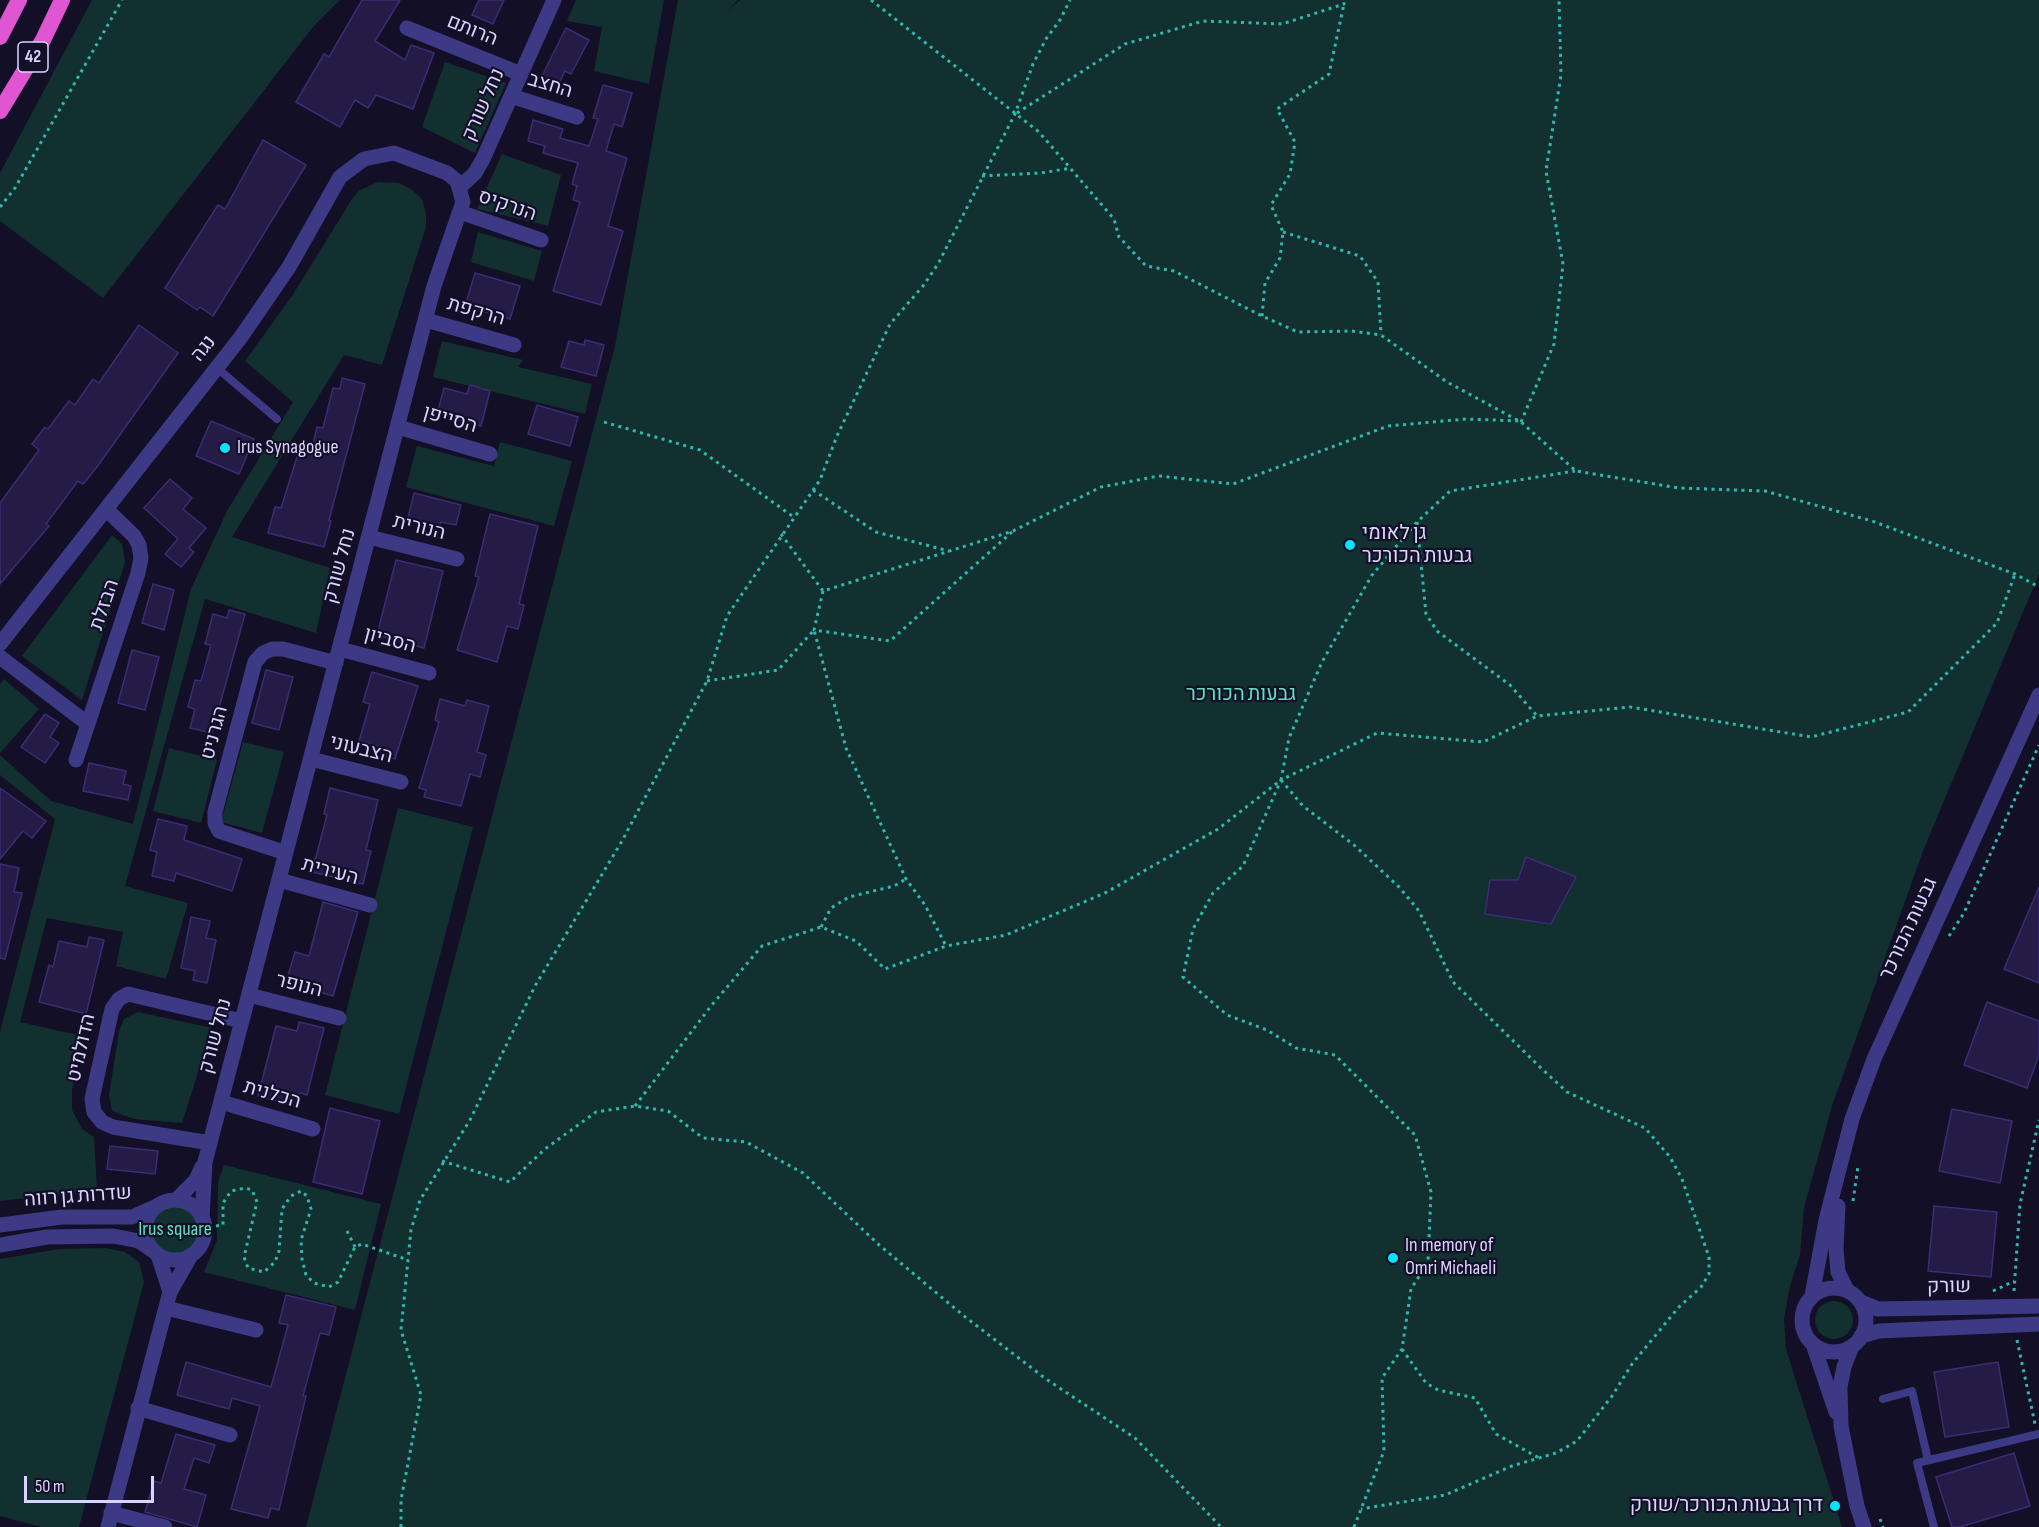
<!DOCTYPE html>
<html>
<head>
<meta charset="utf-8">
<style>
  body { margin:0 }
  #map { position:relative; width:2039px; height:1527px; overflow:hidden; background:#130f26; font-family:"Sofia Sans Condensed",sans-serif }
  canvas { display:block }
  .scale { position:absolute; left:24px; top:1476px; width:130px; height:27px; box-sizing:border-box; border:3px solid #d9d4ff; border-top:0; padding-left:8px; font-size:18px; line-height:21px; white-space:nowrap; color:#d9d4ff; -webkit-text-stroke:4px #130f26; paint-order:stroke }
</style>
</head>
<body>
<div id="map">
<canvas width="2039" height="1527"></canvas>
<div class="scale">50 m</div>
</div>
<script>
const ctx = document.querySelector('canvas').getContext('2d');
ctx.lineJoin = 'round';
function fill(path, color) {
  ctx.fillStyle = color;
  ctx.fill(path, 'evenodd');
}
function shape(rows) {
  const path = new Path2D();
  for (const r of rows) {
    if (r.length === 3) {
      path.moveTo(r[0] + r[2], r[1]);
      path.arc(r[0], r[1], r[2], 0, 2 * Math.PI);
      continue;
    }
    path.moveTo(r[0], r[1]);
    for (let i = 2; i < r.length; i += 2) path.lineTo(r[i], r[i + 1]);
  }
  return path;
}
function trace(path, color, width, dash) {
  ctx.strokeStyle = color;
  ctx.lineWidth = width;
  ctx.lineCap = dash ? 'butt' : 'round';
  ctx.setLineDash(dash || []);
  ctx.stroke(path);
}
function drawText(font, color, halo, rows, align = 'center') {
  ctx.font = font + ' "Sofia Sans Condensed",Heebo,sans-serif';
  ctx.lineWidth = 4.5;
  ctx.setLineDash([]);
  ctx.textBaseline = 'middle';
  ctx.strokeStyle = halo;
  ctx.fillStyle = color;
  for (const [text, x, y, turn = 0] of rows) {
    ctx.save();
    ctx.translate(x, y);
    ctx.rotate((+turn || 0) * Math.PI / 180);
    ctx.textAlign = isNaN(turn) ? turn : align;
    if (halo) ctx.strokeText(text, 0, 0);
    ctx.fillText(text, 0, 0);
    ctx.restore();
  }
}
const green = shape([
  [92,0,340,0,313,27,103,298,0,221,0,173],
  [576,0,664,0,649,84,594,71,602,27,567,21],
  [678,0,738,0,725,13,740,0,2039,0,2039,574,1923,851,1832,1106,1804,1208,1800,1255,1790,1286,1784,1319,1786,1349,1842,1527,306,1527,615,346],
  [445,62,506,83,475,153,422,127],
  [502,154,561,175,548,226,477,209],
  [378,182,399,183,411,189,422,199,426,214,426,227,382,365,344,355,232,537,330,568,316,633,205,599,125,886,188,903,166,979,116,966,123,932,47,918,20,1022,82,1036,72,1091,72,1110,82,1129,94,1137,97,1190,0,1201,0,1032,55,819,0,775,0,755,51,801,133,824,191,589,227,511,293,402,245,361,292,296,352,199,360,190],
  [478,232,542,251,534,281,471,262],
  [442,341,523,360,518,367,592,384,585,414,433,377],
  [500,442,572,461,554,526,406,487,417,446,494,466],
  [112,535,122,544,125,562,82,700,22,656],
  [4,679,39,709,0,753,0,684],
  [243,742,284,752,262,833,221,822],
  [169,748,217,760,201,823,153,811],
  [398,808,473,827,399,1114,325,1095],
  [138,1012,212,1028,182,1123,134,1119,112,1111,109,1095,119,1031,124,1019],
  [224,1165,381,1204,355,1310,204,1272,217,1240,218,1182],
  [175,1230,26],
  [105,1248,125,1252,139,1262,144,1282,79,1527,41,1527,0,1516,0,1259,59,1249],
  [1834,1320,19]
]);
const building = shape([
  [362,0,400,0,375,41,405,60,411,45,434,53,413,109,376,95,368,108,355,100,340,127,296,102,324,54,329,57,362,0],
  [479,0,504,0,493,24,472,15,479,0],
  [566,28,589,40,571,74,565,71,558,86,541,78,566,28],
  [603,85,632,93,622,127,614,124,606,151,627,158,608,226,623,231,601,305,553,291,580,202,573,200,577,186,572,184,578,163,543,153,545,146,528,141,533,120,563,129,560,138,589,146,598,119,593,118,603,85],
  [263,140,306,165,213,316,200,307,197,310,165,288,218,205,225,209,263,140],
  [475,273,520,286,510,319,465,306,475,273],
  [139,325,178,353,97,467,83,484,78,481,46,524,49,526,0,584,0,503,39,450,32,444,45,427,48,429,69,401,75,405,93,379,99,383,139,325],
  [585,340,604,345,596,376,561,367,569,341,584,345,585,340],
  [342,378,365,384,329,520,331,521,324,547,268,533,275,507,281,508,302,441,313,444,317,427,323,428,333,388,340,389,342,378],
  [470,385,490,391,481,426,437,414,444,388,467,394,470,385],
  [537,405,578,417,570,446,528,434,537,405],
  [211,421,254,439,239,474,196,456,211,421],
  [170,479,192,498,183,509,206,528,189,548,194,552,181,567,165,554,178,539,144,508,170,479],
  [414,493,461,505,456,525,441,522,440,526,408,518,414,493],
  [490,514,538,526,519,604,524,605,518,629,507,626,497,662,457,650,479,577,475,576,490,514],
  [396,560,443,571,424,648,377,635,396,560],
  [153,584,174,590,164,630,142,623,153,584],
  [229,610,245,614,212,733,190,728,195,709,188,707,195,680,201,681,211,645,205,644,213,614,227,618,229,610],
  [132,650,159,657,145,710,118,703,132,650],
  [266,670,293,677,279,730,252,723,266,670],
  [372,672,418,686,395,759,381,755,384,748,359,741,370,704,363,702,372,672],
  [440,699,465,706,467,700,489,706,477,752,486,755,480,777,470,774,461,806,424,797,426,790,419,788,439,722,435,720,440,699],
  [45,714,59,723,50,737,59,743,45,763,21,747,45,714],
  [89,763,126,771,123,784,131,786,128,800,83,791,89,763],
  [0,788,46,821,32,838,23,831,0,859,0,788],
  [330,788,378,800,366,850,371,851,363,884,312,872,327,815,324,814,330,788],
  [158,819,187,826,184,840,242,859,232,891,176,873,174,881,152,876,157,852,150,850,158,819],
  [1526,857,1576,877,1551,924,1485,914,1490,880,1518,880,1526,857],
  [0,864,19,868,14,892,22,893,5,959,0,958,0,864],
  [2039,887,2039,983,2004,969,2039,887],
  [323,902,358,912,333,996,286,982,295,952,309,956,323,902],
  [191,917,210,921,206,938,216,940,207,983,193,980,195,971,181,968,191,917],
  [89,937,104,940,86,1014,39,1002,49,965,53,967,59,941,87,947,89,937],
  [1987,1002,2039,1021,2039,1055,2027,1088,1964,1065,1987,1002],
  [299,1022,324,1028,307,1095,300,1093,296,1106,258,1096,276,1026,297,1031,299,1022],
  [330,1108,380,1121,362,1194,313,1182,330,1108],
  [1952,1109,2012,1121,2000,1183,1939,1171,1952,1109],
  [110,1146,158,1151,155,1174,107,1169,110,1146],
  [1934,1206,1997,1212,1991,1277,1928,1271,1934,1206],
  [286,1295,336,1307,329,1335,320,1333,303,1396,306,1396,279,1510,271,1508,268,1518,231,1509,260,1406,232,1398,229,1409,177,1395,186,1362,271,1387,288,1325,279,1323,286,1295],
  [1998,1362,2009,1427,1945,1437,1934,1372,1998,1362],
  [176,1434,215,1445,209,1463,194,1458,184,1489,206,1495,197,1527,145,1512,154,1481,161,1483,176,1434],
  [2014,1453,2030,1506,1960,1527,1952,1527,1936,1477,2014,1453]
]);
const path = shape([
  [871,0,1039,132,1114,219,1119,237,1146,266,1174,271,1262,316,1298,332,1352,331,1381,335,1447,382,1521,422,1576,471,1679,488,1765,491,1872,521,2015,574,2039,587],
  [1017,113,1125,44,1203,21,1282,24,1344,4,1344,0],
  [982,176,1041,173,1071,168],
  [0,207,15,188,122,0],
  [1283,232,1360,256,1378,282,1381,335],
  [1262,316,1265,283,1280,258,1283,232,1271,205,1290,174,1295,142,1277,109,1329,74,1344,4],
  [604,422,700,450,795,518],
  [1521,422,1554,344,1563,264,1546,171,1561,75,1559,0],
  [813,490,876,532,949,551],
  [1417,522,1426,614,1437,631,1510,685,1537,716],
  [781,534,823,591,1013,531,1101,487,1159,476,1233,484,1388,426,1466,419,1519,421],
  [823,591,814,630,890,641,1012,532],
  [707,681,778,670,814,630,846,748,906,879,925,905,946,946],
  [1281,780,1303,806,1354,845,1399,887,1419,911,1453,982,1542,1069,1567,1092,1645,1128,1670,1157,1682,1179,1709,1257,1709,1274,1701,1287,1678,1308,1632,1364,1612,1396,1577,1441,1556,1453,1512,1466,1445,1495,1361,1509],
  [821,927,831,908,849,897,894,886,906,879],
  [1949,936,1964,913,2039,745],
  [635,1106,711,1006,762,946,821,927,856,941,885,969,946,946,1006,935,1105,893,1218,829,1281,780,1289,738,1322,662,1372,575,1417,522,1450,491,1575,471],
  [442,1161,510,1182,545,1149,596,1112,635,1106,668,1111,703,1138,746,1142,803,1173,878,1244,964,1316,1046,1379,1135,1438,1221,1527],
  [1853,1201,1858,1166],
  [216,1226,223,1225,223,1203,231,1191,245,1188,252,1190,257,1202,244,1257,248,1268,264,1272,275,1262,279,1251,282,1209,291,1196,301,1191,307,1196,311,1209,301,1240,302,1259,306,1275,314,1283,329,1287,338,1282,355,1247,362,1244,408,1260],
  [347,1231,355,1247],
  [1993,1291,2014,1281],
  [2014,1291,2020,1204,2039,1120],
  [2017,1340,2035,1424],
  [1402,1349,1426,1383,1438,1390,1475,1398,1496,1434,1539,1458],
  [1880,1519,1883,1527],
  [401,1527,401,1500,421,1395,401,1330,411,1230,420,1200,470,1120,535,986,622,841,707,681,727,616,820,480,837,436,890,324,923,286,938,264,1015,114,1033,64,1046,39,1060,20,1070,0],
  [1354,1527,1384,1451,1382,1378,1402,1349,1411,1289,1428,1262,1431,1192,1415,1135,1335,1055,1296,1048,1267,1030,1227,1015,1183,977,1193,929,1213,893,1243,866,1281,780,1377,733,1483,742,1537,716,1630,707,1811,737,1908,712,1997,623,2015,574]
]);
const service = shape([
  [217,368,277,419],
  [1883,1399,1912,1391,1928,1460],
  [1934,1527,1917,1463,2039,1434]
]);
const minor = shape([
  [407,28,521,74],
  [511,96,577,117],
  [460,187,475,173,483,159,554,0],
  [460,212,541,240],
  [426,320,514,345],
  [398,427,490,454],
  [369,537,457,559],
  [0,644,241,337,289,267,340,177,364,159,394,153,447,173,457,181,463,202,434,286,205,1162,202,1218],
  [340,649,429,673],
  [0,657,88,724],
  [311,759,401,782],
  [76,760,138,573,141,558,139,545,134,536,106,509],
  [286,853,219,831,215,823,215,812,255,662,263,653,272,649,283,649,336,663],
  [279,880,370,905],
  [249,995,339,1018],
  [221,1102,313,1129],
  [210,1143,113,1127,102,1122,94,1112,92,1099,112,1009,119,999,128,994,242,1021],
  [176,1200,196,1180,202,1167],
  [158,1255,170,1292],
  [1861,1302,1878,1309,2039,1306],
  [166,1308,256,1330],
  [1861,1336,1879,1331,2039,1324],
  [138,1408,230,1435],
  [111,1513,165,1527],
  [108,1527,170,1292,190,1257]
]);
const tertiary = shape([
  [175,1230,30],
  [1838,1206,1836,1249,1838,1272,1847,1290],
  [0,1225,62,1217,132,1217,157,1206],
  [0,1245,47,1237,113,1236,139,1241,152,1250],
  [1834,1320,32],
  [1812,1296,1826,1220,1852,1119,1874,1059,2039,695],
  [1813,1344,1836,1412],
  [1852,1346,1844,1367,1840,1387,1841,1426,1857,1506,1864,1527]
]);
const trunk = shape([
  [0,37,19,0],
  [0,111,43,40,62,0]
]);
const markers = [
  [225,448,6,"#00e5ff"],
  [1350,545,6,"#00e5ff"],
  [1393,1258,6,"#00e5ff"],
  [1835,1506,6,"#00e5ff"]
];
const shields = [
  [33,57,30]
];
const shieldNames = [
  ["42",33,57]
];
const streetNames = [
  ["הרותם",472,31,22],
  ["החצב",550,86,17],
  ["נחל שורק",484,105,-66],
  ["הנרקיס",507,206,19],
  ["הרקפת",476,312,16],
  ["נגה",204,349,-52],
  ["הסייפן",450,420,16],
  ["הנורית",419,528,14],
  ["נחל שורק",340,566,-75],
  ["הבזלת",105,605,-71],
  ["הסביון",390,641,15],
  ["הגרניט",215,733,-75],
  ["הצבעוני",361,750,14],
  ["העירית",330,872,15],
  ["גבעות הכורכר",1909,929,-65],
  ["הנופר",299,986,14],
  ["נחל שורק",216,1036,-75],
  ["הדולמיט",82,1048,-77],
  ["הכלנית",272,1095,16],
  ["שדרות גן רווה",78,1197,-4],
  ["שורק",1949,1287,-1]
];
const poiNames = [
  ["Irus Synagogue",237,448],
  ["גן לאומי",1362,534],
  ["גבעות הכורכר",1362,557],
  ["In memory of",1405,1246],
  ["Omri Michaeli",1405,1269],
  ["דרך גבעות הכורכר/שורק",1823,1506,"right"]
];
const parkNames = [
  ["גבעות הכורכר",1241,695],
  ["Irus square",175,1230]
];
fill(green, '#12302f');
fill(building, '#241b47');
trace(building, '#3b2d73', 1.5);
trace(path, '#2fb8b0', 3, [3, 4.5]);
trace(service, '#3d3a85', 8);
trace(minor, '#3d3a85', 15);
trace(tertiary, '#3d3a85', 15);
trace(trunk, '#e055d1', 16);
for (const [x, y, r, color] of markers) {
  const dot = new Path2D();
  dot.arc(x, y, r, 0, 2 * Math.PI);
  ctx.fillStyle = color;
  ctx.fill(dot);
  trace(dot, '#130f26', 2);
}
for (const [x, y, w] of shields) {
  const box = new Path2D();
  box.roundRect(x - w / 2, y - 15, w, 30, 4.5);
  ctx.fillStyle = '#130f26';
  ctx.fill(box);
  trace(box, '#d9d4ff', 1.5);
}
drawText('bold 18px', '#d9d4ff', null, shieldNames);
drawText('20px', '#d9d4ff', '#130f26', streetNames);
drawText('20px', '#d9d4ff', '#130f26', poiNames, 'left');
drawText('20px', '#5fe0c0', '#130f26', parkNames);
</script>
</body>
</html>
